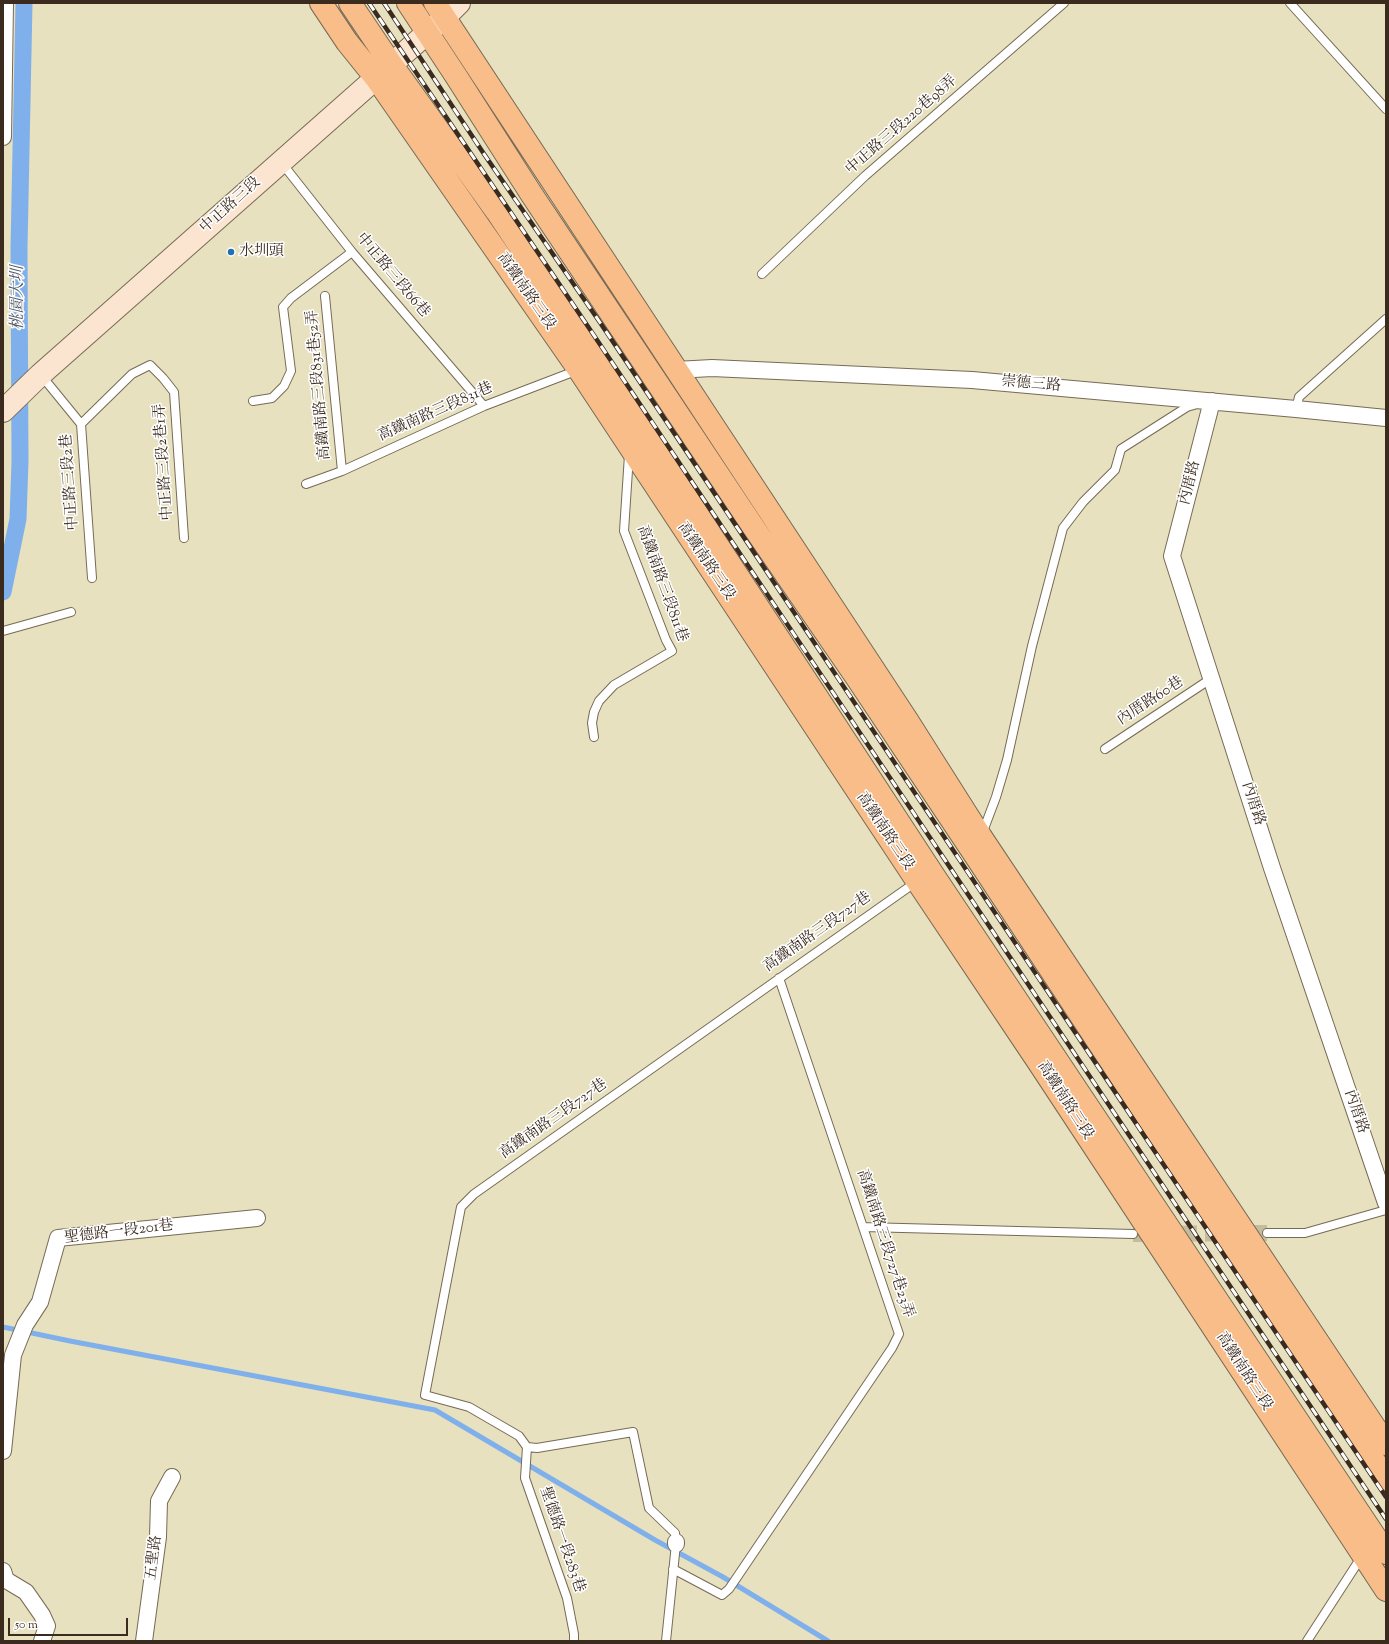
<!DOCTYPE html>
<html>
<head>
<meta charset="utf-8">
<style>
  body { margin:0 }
  #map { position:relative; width:1389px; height:1644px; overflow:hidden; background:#e7e1bf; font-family:"Sorts Mill Goudy",serif }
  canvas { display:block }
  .frame { position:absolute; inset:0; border:4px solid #3b2a1e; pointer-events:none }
  .scale { position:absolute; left:8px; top:1618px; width:120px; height:18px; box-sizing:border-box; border:2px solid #3b2a1e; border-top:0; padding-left:5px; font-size:12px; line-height:14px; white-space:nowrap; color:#3b2a1e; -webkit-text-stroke:3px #fff; paint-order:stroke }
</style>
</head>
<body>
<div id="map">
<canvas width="1389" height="1644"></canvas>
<div class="frame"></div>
<div class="scale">50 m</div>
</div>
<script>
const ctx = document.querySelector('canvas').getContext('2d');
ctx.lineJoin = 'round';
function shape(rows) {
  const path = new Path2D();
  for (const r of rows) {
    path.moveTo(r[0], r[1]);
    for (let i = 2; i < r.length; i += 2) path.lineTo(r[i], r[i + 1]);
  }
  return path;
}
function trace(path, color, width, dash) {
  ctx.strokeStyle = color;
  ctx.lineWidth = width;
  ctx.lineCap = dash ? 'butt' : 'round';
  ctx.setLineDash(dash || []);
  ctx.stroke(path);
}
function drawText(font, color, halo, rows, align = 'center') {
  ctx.font = font + ' "Sorts Mill Goudy","Noto Serif TC",serif';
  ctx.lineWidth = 3;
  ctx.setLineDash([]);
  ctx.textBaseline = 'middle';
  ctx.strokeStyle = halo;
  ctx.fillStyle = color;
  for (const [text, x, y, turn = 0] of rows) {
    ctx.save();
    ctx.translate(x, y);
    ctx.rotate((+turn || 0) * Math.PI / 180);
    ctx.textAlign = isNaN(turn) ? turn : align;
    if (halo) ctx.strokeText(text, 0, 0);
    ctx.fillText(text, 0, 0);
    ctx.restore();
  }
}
const stream = shape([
  [3,1327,70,1341,435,1410,655,1540,723,1577,828,1641]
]);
const canal = shape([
  [3,592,18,519,20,461,19,248,24,3]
]);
const streetTunnel = shape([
  [1133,1234,1267,1233]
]);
const lane = shape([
  [1290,3,1386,109],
  [281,162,352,252,484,406],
  [762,274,865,176,1064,3],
  [325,296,342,471],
  [41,375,81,424,92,578],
  [253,401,272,398,284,386,291,371,283,307,291,298,352,252],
  [1296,409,1299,397,1386,319],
  [81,424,132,374,150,365,163,378,174,392,184,538],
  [306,484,342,471,484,406,578,370],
  [3,631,71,612],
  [594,737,592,723,594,712,599,701,614,685,672,651,666,640,624,531,629,455],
  [1105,749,1212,678],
  [982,834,996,797,1007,760,1032,646,1063,528,1083,502,1115,470,1121,449,1187,407,1197,404],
  [864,1227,1133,1234],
  [1267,1233,1305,1233,1386,1210],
  [527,1447,519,1436,469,1407,425,1395,461,1207,474,1194,916,882],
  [527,1447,537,1448,633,1432,649,1508,675,1533,676,1542],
  [527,1447,525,1478,567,1598,574,1634,574,1641],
  [673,1569,722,1595,729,1589,892,1348,899,1334,779,978],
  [666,1641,676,1544],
  [1307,1641,1362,1556]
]);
const street = shape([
  [3,137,5,3],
  [676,370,712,368,972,380,1296,409,1386,418],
  [1212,401,1172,556,1272,868,1386,1203],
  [3,1451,13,1355,25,1325,40,1302,58,1238,257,1218],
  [676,1544,676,1542],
  [3,1571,6,1580,26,1592,42,1615,47,1626,42,1641],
  [144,1641,158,1537,159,1501,172,1477]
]);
const secondary = shape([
  [3,411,40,375,444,18,459,3]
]);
const primary = shape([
  [321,3,347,42,376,78,579,370,917,881,1039,1063,1386,1590],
  [350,3,391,64,497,212,641,428,934,876,1386,1553],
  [408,3,456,76,532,195,754,528,857,678,975,855,1386,1479],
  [435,3,907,720,981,837,1386,1444]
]);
const rail = shape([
  [369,3,589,328,1386,1519],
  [384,3,484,154,599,321,1386,1497]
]);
const markers = [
  [231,252,4,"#1f6fb2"]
];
const streetNames = [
  ["中正路三段220巷98弄",902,126,-41],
  ["中正路三段",231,206,-42],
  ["中正路三段66巷",392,276,50],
  ["高鐵南路三段",525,292,55],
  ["高鐵南路三段831巷52弄",320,385,-95],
  ["崇德三路",1031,385,5],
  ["高鐵南路三段831巷",436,413,-24],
  ["中正路三段2巷1弄",165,462,-94],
  ["中正路三段2巷",71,482,-94],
  ["內厝路",1191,483,-76],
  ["高鐵南路三段",705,562,56],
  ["高鐵南路三段811巷",661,584,70],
  ["內厝路60巷",1151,702,-33],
  ["內厝路",1252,804,72],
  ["高鐵南路三段",884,832,56],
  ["高鐵南路三段727巷",818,933,-35],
  ["高鐵南路三段",1064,1101,57],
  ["內厝路",1355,1112,71],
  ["高鐵南路三段727巷",554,1120,-35],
  ["聖德路一段201巷",119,1233,-7],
  ["高鐵南路三段727巷23弄",884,1244,72],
  ["高鐵南路三段",1243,1372,57],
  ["聖德路一段283巷",561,1540,71],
  ["五聖路",155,1558,-83]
];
const poiNames = [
  ["水圳頭",239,252]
];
const waterNames = [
  ["桃園大圳",19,298,-90]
];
trace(stream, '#7fb0eb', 5);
trace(canal, '#7fb0eb', 17);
trace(streetTunnel, '#c5bc9f', 16, [16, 8]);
trace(lane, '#776a56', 10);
trace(street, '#776a56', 18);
trace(secondary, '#776a56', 24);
trace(primary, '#776a56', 24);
trace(lane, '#fff', 8);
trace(street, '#fff', 16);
trace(secondary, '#fce5d0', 22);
trace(primary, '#f8bd89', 22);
trace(rail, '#3b2a1e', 4.5);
trace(rail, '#fff', 3, [9]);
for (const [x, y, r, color] of markers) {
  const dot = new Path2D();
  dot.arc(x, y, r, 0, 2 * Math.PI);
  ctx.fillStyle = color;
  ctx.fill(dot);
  trace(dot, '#fff', 1.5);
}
drawText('15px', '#3b2a1e', '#fff', streetNames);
drawText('15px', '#3b2a1e', '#fff', poiNames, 'left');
drawText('italic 16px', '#535966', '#fff', waterNames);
</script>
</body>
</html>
